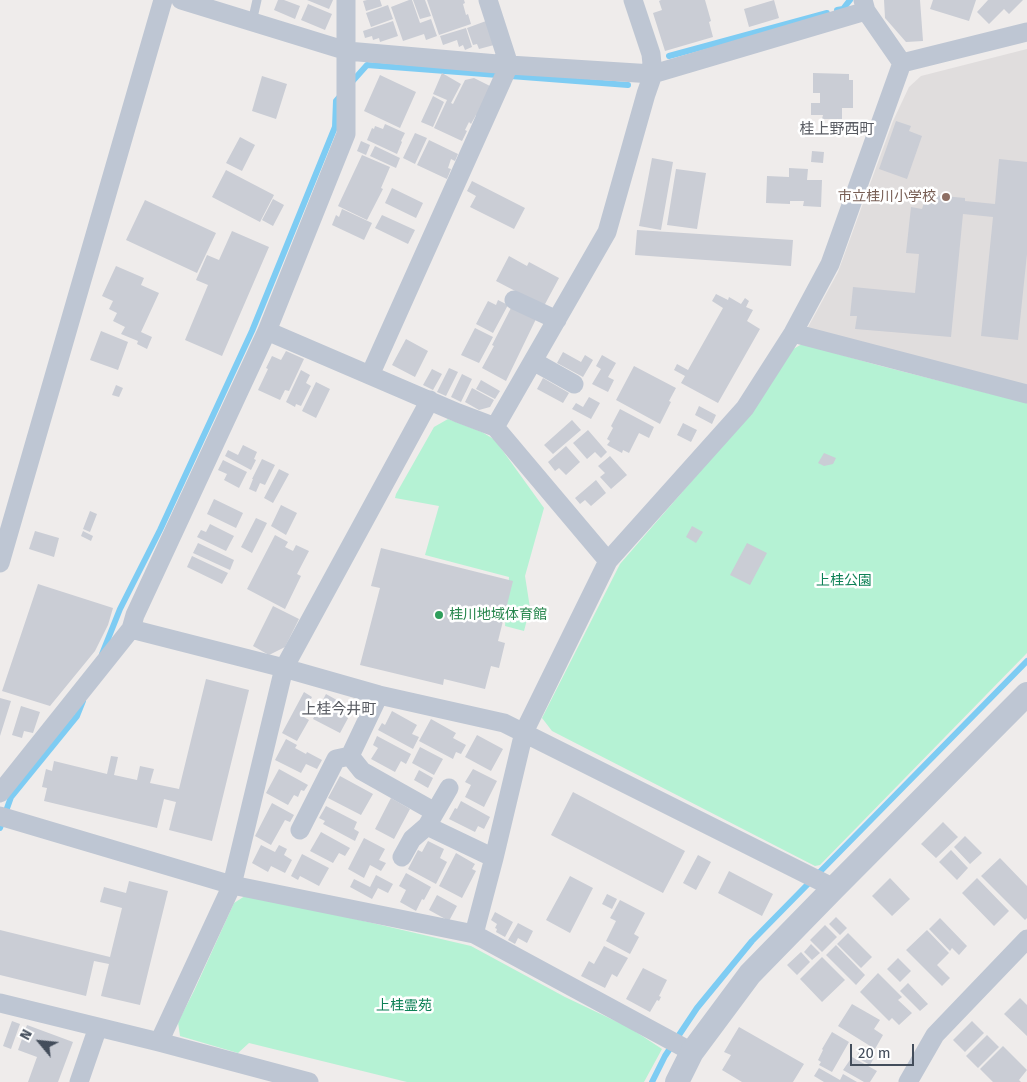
<!DOCTYPE html>
<html>
<head>
<meta charset="utf-8">
<style>
  body { margin:0 }
  #map { position:relative; width:1027px; height:1082px; overflow:hidden; background:#efeceb; font-family:"Fira Sans",sans-serif }
  canvas { display:block }
  .north { position:absolute; left:15px; top:1017px; width:50px; height:50px; -webkit-text-stroke:4px #fff; paint-order:stroke; rotate:298deg; font-size:14px; font-weight:700; line-height:20px; text-align:center; color:#434d5b }
  .north::after { content:''; display:block; margin:auto; width:18px; height:22px; background:#434d5b; clip-path:polygon(50% 0,100% 100%,50% 72%,0 100%) }
  .scale { position:absolute; left:850px; top:1044px; width:64px; height:22px; box-sizing:border-box; border:2px solid #434d5b; border-top:0; padding-left:6px; font-size:15px; line-height:18px; white-space:nowrap; color:#434d5b; -webkit-text-stroke:4px #fff; paint-order:stroke }
</style>
</head>
<body>
<div id="map">
<canvas width="1027" height="1082"></canvas>
<div class="north">N</div>
<div class="scale">20 m</div>
</div>
<script>
const ctx = document.querySelector('canvas').getContext('2d');
ctx.lineJoin = 'round';
function fill(path, color) {
  ctx.fillStyle = color;
  ctx.fill(path, 'evenodd');
}
function shape(rows) {
  const path = new Path2D();
  for (const r of rows) {
    path.moveTo(r[0], r[1]);
    for (let i = 2; i < r.length; i += 2) path.lineTo(r[i], r[i + 1]);
  }
  return path;
}
function trace(path, color, width, dash) {
  ctx.strokeStyle = color;
  ctx.lineWidth = width;
  ctx.lineCap = dash ? 'butt' : 'round';
  ctx.setLineDash(dash || []);
  ctx.stroke(path);
}
function drawText(font, color, halo, rows, align = 'center') {
  ctx.font = font + ' "Fira Sans","Noto Sans JP",sans-serif';
  ctx.lineWidth = 5;
  ctx.setLineDash([]);
  ctx.textBaseline = 'middle';
  ctx.strokeStyle = halo;
  ctx.fillStyle = color;
  for (const [text, x, y, turn = 0] of rows) {
    ctx.save();
    ctx.translate(x, y);
    ctx.rotate((+turn || 0) * Math.PI / 180);
    ctx.textAlign = isNaN(turn) ? turn : align;
    if (halo) ctx.strokeText(text, 0, 0);
    ctx.fillText(text, 0, 0);
    ctx.restore();
  }
}
const education = shape([
  [1027,49,1027,389,807,329,838,272,893,121,909,87,921,76]
]);
const green = shape([
  [802,344,881,366,1027,403,1027,653,820,865,815,866,552,731,542,718,620,564,754,409,788,352],
  [448,419,482,432,495,440,544,508,525,576,530,608,524,631,505,626,509,577,425,555,439,506,395,498,396,494,434,427],
  [248,894,471,946,565,997,630,1028,662,1049,644,1082,407,1082,249,1043,238,1053,180,1036,178,1022,194,991,234,903]
]);
const stream = shape([
  [837,10,843,9,850,0],
  [669,56,827,13],
  [350,84,367,65,628,85],
  [102,654,120,609,160,530,252,331,335,127,336,101,342,94],
  [0,828,11,797,77,716,83,701],
  [652,1082,665,1056,697,1008,752,941,1027,661]
]);
const building = shape([
  [278,0,284,0,300,6,295,19,274,10],
  [307,0,333,0,329,9],
  [367,0,380,0,382,6,366,11,363,1],
  [409,0,412,0,420,23,431,19,437,36,426,40,424,34,403,41,391,7],
  [413,0,425,0,431,16,420,19],
  [427,0,464,0,465,3,463,4,466,15,468,14,471,24,439,35],
  [661,0,705,0,711,21,709,22,713,37,665,51,653,13,662,10,659,1],
  [774,0,779,18,749,27,744,9],
  [884,0,920,0,923,41,906,42,885,18],
  [933,0,976,0,969,21,930,9],
  [988,0,1023,0,1009,14,1004,9,989,24,977,12],
  [308,4,332,14,325,30,301,20],
  [388,5,393,19,371,27,366,13],
  [393,21,398,36,380,42,379,38,373,40,372,36,365,38,363,31],
  [486,21,494,45,479,49,477,44,473,45,467,28],
  [466,28,472,47,465,50,463,45,459,47,457,40,443,45,440,36],
  [442,73,461,84,451,103,453,104,465,80,474,78,490,86,477,115,476,115,471,124,469,122,465,130,467,131,462,141,434,128,447,100,433,94],
  [813,73,849,74,849,80,853,80,853,108,842,108,842,119,822,119,823,115,811,115,811,103,820,103,820,93,813,93],
  [380,75,416,92,400,128,364,111],
  [262,76,287,84,276,119,252,111],
  [433,96,444,102,433,127,421,122],
  [896,121,911,126,909,131,922,136,907,179,879,169],
  [385,124,405,133,401,141,402,142,397,154,367,140,372,128,374,129,375,126,383,129],
  [415,133,427,138,415,164,403,158],
  [240,137,255,145,242,171,226,163],
  [429,140,458,154,455,161,451,159,448,168,451,169,447,179,417,165],
  [361,141,370,145,366,155,357,151],
  [375,146,400,158,396,168,370,156],
  [812,151,824,152,823,163,811,162],
  [362,155,390,167,381,188,383,189,367,220,338,206],
  [652,158,673,162,661,230,639,226],
  [999,159,1027,162,1027,254,1018,340,981,336,993,217,963,214,951,337,855,329,857,316,850,316,853,287,915,293,919,254,906,253,911,207,922,209,925,200,933,195,965,198,965,201,995,204],
  [789,168,808,169,807,180,822,180,821,207,803,206,804,201,790,201,790,204,766,203,767,176,789,177],
  [676,169,706,173,697,229,667,225],
  [226,170,274,195,260,222,212,197],
  [472,181,525,208,514,229,470,207,476,196,467,191],
  [392,188,423,203,416,218,385,203],
  [273,199,284,205,273,226,262,220],
  [145,200,216,233,197,273,126,240],
  [342,209,372,223,364,240,332,225,336,215,339,217],
  [382,215,415,230,408,244,375,228],
  [637,230,793,240,791,266,635,255],
  [232,231,269,247,222,356,185,340,208,285,196,280,207,255,219,260],
  [509,256,527,266,529,262,559,278,544,306,496,281],
  [116,266,144,278,141,285,159,293,141,332,152,337,147,349,137,344,138,341,121,334,125,327,113,321,117,313,109,309,113,301,102,296],
  [716,294,728,300,729,297,741,304,745,298,749,301,746,307,753,310,747,321,760,329,718,403,681,383,685,376,674,370,677,364,688,370,723,308,712,301],
  [498,300,508,305,493,333,476,324,488,301,496,305],
  [512,306,536,319,506,381,482,368,494,346,492,345],
  [475,328,493,337,479,363,461,355],
  [101,331,128,342,118,370,90,360],
  [406,339,428,351,415,377,392,365],
  [286,351,304,359,289,391,285,390,280,400,258,390,268,369,266,368,272,356,281,360],
  [563,352,581,362,585,355,593,360,583,377,557,363],
  [602,355,616,363,608,377,614,380,608,392,592,384,601,369,596,366],
  [634,366,676,388,669,401,671,402,660,424,616,400],
  [449,368,458,372,446,396,437,392],
  [432,369,442,374,433,390,423,385],
  [301,370,310,375,306,383,311,386,301,406,296,404,295,407,286,402],
  [462,374,472,379,461,402,451,397],
  [543,378,569,393,563,403,537,389],
  [481,380,500,391,495,399,476,389],
  [316,382,330,389,316,418,302,411],
  [116,385,123,388,119,397,112,395],
  [472,388,494,400,490,407,479,410,465,402],
  [589,397,600,403,591,419,572,409,576,403,583,407],
  [699,406,716,415,712,424,695,415],
  [620,409,654,427,649,438,639,433,629,453,623,450,622,453,607,445,610,441,607,439,613,428,611,426],
  [572,420,581,430,553,454,544,445],
  [683,423,697,430,691,442,677,435],
  [588,430,607,452,601,458,595,452,587,459,573,443],
  [243,445,257,452,254,459,256,460,251,470,225,456,228,450,238,455],
  [566,446,580,462,566,475,559,468,555,471,548,462],
  [824,453,836,458,833,464,824,466,818,463],
  [610,456,627,475,611,489,600,477,605,473,598,466],
  [262,459,275,465,265,485,260,483,256,492,249,489,253,479,252,479],
  [223,460,247,472,239,488,224,480,227,474,218,470],
  [279,469,289,474,273,503,264,498],
  [596,480,606,493,591,506,585,500,580,504,575,498],
  [214,499,243,513,236,528,207,514],
  [281,505,297,513,286,535,271,526],
  [90,511,97,514,90,532,83,529],
  [256,518,267,523,252,553,241,547],
  [210,524,234,536,226,551,197,537,201,530,206,532],
  [692,526,703,532,696,543,686,537],
  [35,531,59,538,54,557,29,549],
  [83,531,93,536,91,541,81,536],
  [275,535,288,542,285,547,293,551,296,545,309,551,297,574,301,576,285,609,247,589],
  [198,543,234,560,230,570,193,553],
  [747,543,767,553,750,585,730,575],
  [381,548,513,581,498,641,505,643,499,668,491,666,485,689,444,679,443,685,360,665,380,588,371,586],
  [192,556,228,573,222,584,187,567],
  [38,584,113,608,108,625,95,651,50,706,2,691],
  [273,606,299,619,285,647,269,655,253,646],
  [206,679,249,690,212,841,169,830,176,802,164,799,157,828,44,801,47,788,42,787,46,769,52,771,54,761,107,774,111,756,118,757,114,775,137,780,140,766,154,769,150,783,179,789],
  [304,692,312,697,302,716,309,720,297,741,282,733],
  [326,694,353,709,340,733,313,719],
  [0,698,11,701,0,736],
  [21,706,40,712,33,733,24,731,22,738,12,735],
  [392,711,417,725,412,734,419,737,413,749,378,730,382,723,385,725],
  [431,719,456,733,453,738,466,745,461,754,456,752,453,759,419,741],
  [477,735,503,749,491,771,465,757],
  [377,736,411,754,406,764,401,761,395,772,371,759,378,748,373,745],
  [286,739,297,745,295,748,306,754,307,752,322,760,317,769,306,764,301,773,275,760],
  [420,747,443,759,434,775,412,763],
  [279,769,308,785,304,791,301,790,298,797,294,795,288,805,266,793],
  [473,769,497,781,484,807,465,797,471,785,465,782],
  [419,770,433,778,428,788,414,780],
  [340,776,373,794,361,815,328,798],
  [573,792,685,851,663,893,551,835],
  [391,798,410,809,394,839,375,829],
  [461,801,490,817,484,829,478,826,475,832,449,819,455,808,457,809],
  [272,803,294,815,290,822,285,820,271,845,255,836],
  [326,806,357,822,354,829,359,832,355,841,323,824,325,821,319,818],
  [943,822,958,837,936,858,921,844],
  [321,832,350,848,345,856,339,853,333,863,310,851],
  [965,836,982,853,970,864,954,847],
  [364,838,385,849,379,860,386,863,381,871,370,865,364,878,348,869],
  [428,841,444,849,440,858,447,862,436,884,408,869,418,850,422,852],
  [261,845,275,852,279,845,287,849,284,855,292,860,285,873,271,866,268,872,252,863],
  [951,850,968,868,957,880,939,862],
  [456,853,475,864,472,869,476,871,462,898,439,886],
  [302,854,329,868,319,886,300,876,298,880,291,876],
  [698,855,711,862,696,890,683,883],
  [1000,858,1027,886,1027,918,1025,920,981,876],
  [729,871,773,894,762,916,718,893],
  [406,873,431,887,424,900,422,899,416,911,400,902,406,890,399,886],
  [376,875,393,884,388,893,378,888,372,899,350,887,354,879,370,887],
  [570,876,593,888,570,933,546,920],
  [890,878,910,899,892,916,872,896],
  [977,878,1009,911,994,926,962,893],
  [129,881,168,891,140,1005,101,996,109,964,94,961,86,996,0,975,0,930,110,957,122,908,100,902,104,887,126,893],
  [607,894,617,899,612,909,602,904],
  [437,895,457,906,449,921,429,910],
  [620,900,645,913,634,934,639,937,630,954,606,941,616,921,610,918],
  [495,912,513,922,505,937,496,932,497,929,495,928,497,924,491,920],
  [836,917,847,928,840,935,829,924],
  [940,918,967,946,959,955,952,948,950,951,929,929],
  [518,923,533,931,527,943,518,938,515,944,508,940],
  [825,925,837,937,822,952,810,940],
  [927,930,949,953,937,965,950,978,942,986,906,950],
  [848,933,872,957,861,968,837,944],
  [811,944,820,953,812,960,804,952],
  [836,945,865,975,856,985,826,955],
  [604,946,628,958,617,977,612,974,605,988,581,976,589,961,594,964],
  [801,952,810,962,797,975,787,965],
  [822,957,845,980,822,1002,800,979],
  [898,958,911,971,900,982,887,969],
  [643,968,667,980,659,996,661,997,659,1001,657,1000,650,1012,626,999],
  [878,973,902,997,898,1000,912,1013,899,1025,892,1018,889,1021,860,992],
  [908,983,928,1004,920,1011,900,991],
  [1020,998,1027,1005,1027,1036,1004,1014],
  [852,1004,880,1020,874,1029,883,1035,875,1049,838,1026],
  [12,1021,20,1024,11,1049,3,1046],
  [972,1021,984,1033,965,1052,953,1040],
  [27,1025,73,1042,58,1082,28,1082,37,1057,18,1050],
  [739,1027,804,1064,793,1082,742,1082,722,1070,731,1055,724,1052],
  [832,1032,849,1042,832,1072,819,1065,821,1062,818,1060,823,1050,822,1049],
  [987,1035,999,1047,978,1068,966,1056],
  [1003,1046,1027,1070,1019,1080,1021,1082,993,1082,980,1069],
  [861,1048,875,1056,870,1065,856,1057],
  [852,1057,877,1071,870,1082,864,1082,843,1070],
  [819,1068,840,1080,843,1074,857,1082,824,1082,814,1076]
]);
const service = shape([
  [252,22,257,0]
]);
const minor = shape([
  [181,0,347,51,509,65,653,74,866,11],
  [902,63,1027,32],
  [514,300,557,320],
  [267,331,458,413,495,427,608,561],
  [793,333,1027,394],
  [533,361,574,384],
  [370,375,509,65,488,0],
  [495,427,607,232,646,94,653,74,651,54,633,0],
  [0,563,163,0],
  [131,629,284,668,379,695,504,723,834,888],
  [350,756,362,771,435,812],
  [0,793,131,629,135,615,267,331,346,134,346,0],
  [0,816,232,885,474,934,692,1052],
  [427,826,494,858],
  [300,830,336,759,350,756,379,695],
  [402,857,412,839,427,826,449,788],
  [474,934,494,858,524,732,608,561,745,408,793,333,830,264,902,63,866,11,863,0],
  [0,1003,159,1042,309,1082],
  [159,1042,232,885,284,668,430,400],
  [79,1082,98,1027],
  [908,1082,935,1035,1027,939]
]);
const tertiary = shape([
  [677,1082,692,1052,750,974,834,888,1027,694]
]);
const markers = [
  [946,197,5,"#8d6e63"],
  [439,615,5,"#2e9e5b"]
];
const educationNames = [
  ["市立桂川小学校",936,197]
];
const parkNames = [
  ["上桂公園",844,581],
  ["上桂霊苑",404,1006]
];
const leisureNames = [
  ["桂川地域体育館",449,615]
];
const neighbourhoodNames = [
  ["桂上野西町",837,130],
  ["上桂今井町",339,710]
];
fill(education, '#e0dddd');
fill(green, '#b5f2d4');
trace(stream, '#7eccf3', 6);
fill(building, '#cacdd5');
trace(service, '#bec6d3', 9);
trace(minor, '#bec6d3', 19);
trace(tertiary, '#bec6d3', 24);
for (const [x, y, r, color] of markers) {
  const dot = new Path2D();
  dot.arc(x, y, r, 0, 2 * Math.PI);
  ctx.fillStyle = color;
  ctx.fill(dot);
  trace(dot, '#fff', 2);
}
drawText('14px', '#785e54', '#fff', educationNames, 'right');
drawText('14px', '#0e8156', '#fff', parkNames);
drawText('14px', '#27864d', '#fff', leisureNames, 'left');
drawText('15px', '#585b62', '#fff', neighbourhoodNames);
</script>
</body>
</html>
